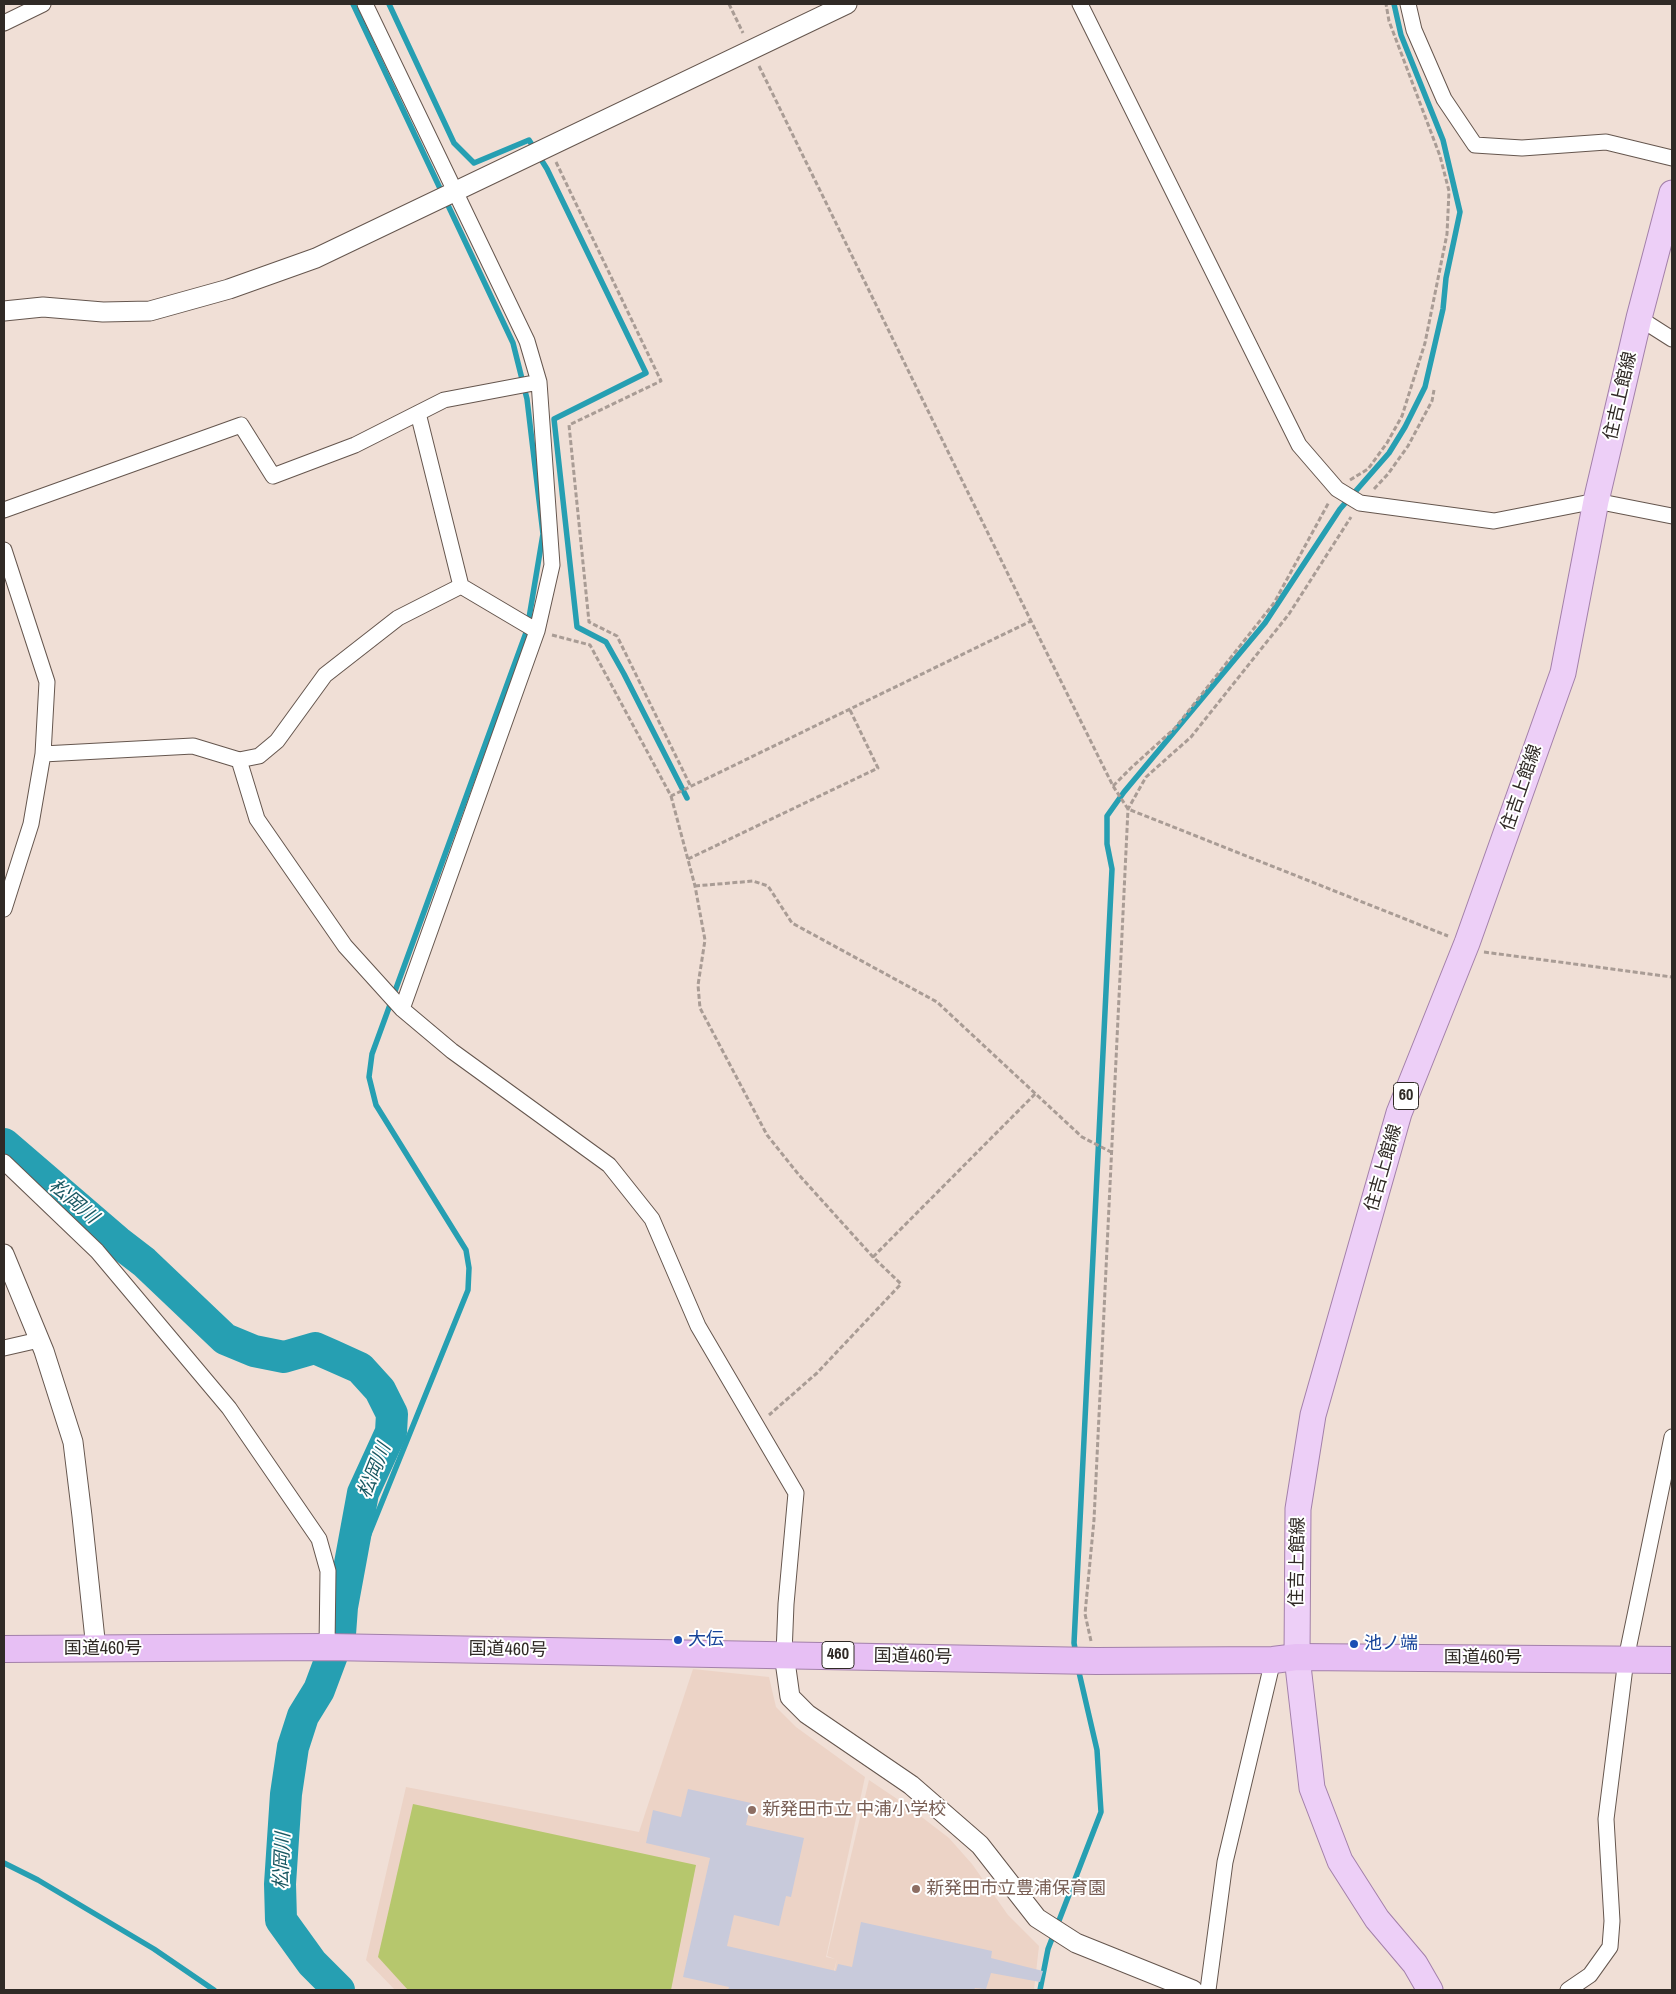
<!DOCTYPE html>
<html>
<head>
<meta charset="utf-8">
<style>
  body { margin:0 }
  #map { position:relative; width:1676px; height:1994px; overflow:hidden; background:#f0dfd6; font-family:"Archivo Narrow",sans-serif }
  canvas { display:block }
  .frame { position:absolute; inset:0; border:5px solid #302a26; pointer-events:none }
</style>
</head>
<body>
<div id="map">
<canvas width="1676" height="1994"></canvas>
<div class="frame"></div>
</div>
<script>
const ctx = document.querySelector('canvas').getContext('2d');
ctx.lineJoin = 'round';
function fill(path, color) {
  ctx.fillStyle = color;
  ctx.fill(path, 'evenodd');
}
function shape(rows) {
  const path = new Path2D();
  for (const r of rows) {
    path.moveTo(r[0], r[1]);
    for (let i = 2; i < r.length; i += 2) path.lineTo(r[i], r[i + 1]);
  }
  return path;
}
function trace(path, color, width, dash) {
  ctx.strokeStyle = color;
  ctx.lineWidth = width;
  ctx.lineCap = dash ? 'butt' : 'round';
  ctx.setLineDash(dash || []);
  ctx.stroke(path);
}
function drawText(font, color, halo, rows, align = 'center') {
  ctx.font = font + ' "Archivo Narrow","Noto Sans JP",sans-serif';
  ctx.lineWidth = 4;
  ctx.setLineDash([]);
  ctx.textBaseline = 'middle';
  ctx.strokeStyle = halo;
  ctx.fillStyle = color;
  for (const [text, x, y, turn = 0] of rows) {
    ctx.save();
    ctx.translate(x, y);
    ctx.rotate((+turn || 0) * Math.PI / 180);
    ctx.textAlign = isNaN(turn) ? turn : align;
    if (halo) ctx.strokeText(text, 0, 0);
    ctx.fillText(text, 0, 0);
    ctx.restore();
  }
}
const built = shape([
  [693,1669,769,1677,776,1707,796,1727,865,1777,826,1957,835,1959,827,1956,869,1780,906,1805,949,1838,972,1864,1008,1915,1039,1946,1034,1990,831,1990,837,1959,829,1990,395,1990,366,1960,406,1787,639,1832]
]);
const green = shape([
  [413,1804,696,1865,671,1990,408,1990,378,1957]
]);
const stream = shape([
  [389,4,454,143,474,163,529,140,547,169,646,373,554,419,577,627,606,642,624,674,687,798],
  [348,1571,367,1539,468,1290,469,1268,466,1250,376,1105,369,1077,372,1054,527,630,543,534,527,399,513,343,353,4],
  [1076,1654,1074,1643,1112,869,1107,844,1107,816,1124,792,1265,623,1340,509,1389,453,1405,427,1425,387,1443,309,1446,278,1460,212,1443,140,1401,35,1394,4],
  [4,1863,38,1880,154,1949,214,1990],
  [1040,1990,1048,1949,1101,1812,1097,1750,1078,1668]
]);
const river = shape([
  [4,1144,118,1242,144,1262,225,1339,254,1351,284,1357,315,1348,331,1355,360,1368,380,1390,392,1414,391,1432,363,1493,342,1607,340,1634,319,1690,303,1716,293,1747,286,1794,280,1884,281,1920,312,1963,339,1990]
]);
const building = shape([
  [688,1789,751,1803,746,1825,804,1838,791,1897,786,1896,779,1926,734,1915,727,1946,836,1971,838,1964,852,1967,861,1922,992,1951,991,1958,1043,1971,1040,1982,991,1973,986,1989,975,1988,974,1990,728,1990,729,1987,683,1977,710,1858,646,1843,653,1810,681,1817]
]);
const path = shape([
  [729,4,743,33],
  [759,66,1031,621,1113,786,1128,809,1448,936],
  [556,162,661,381,569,425,589,622,617,636,691,787],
  [1350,480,1368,469,1387,443,1402,416,1425,343,1447,234,1449,191,1440,156,1389,21,1386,4],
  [1374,489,1388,474,1408,446,1432,401,1434,390],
  [552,635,590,645,671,796,1031,621],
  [1113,786,1132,767,1175,728,1274,603,1329,502],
  [671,796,695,886,705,940,698,985,700,1008,767,1135,799,1175,873,1257,901,1284,817,1373,769,1415],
  [688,859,878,768,850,710],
  [695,886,753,881,768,886,792,923,937,1002,1082,1137,1111,1152],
  [1484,952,1672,977],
  [873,1257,1035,1094],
  [1091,1641,1085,1614,1094,1520,1128,809,1146,777,1191,737,1289,614,1351,517]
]);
const minor = shape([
  [365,4,527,341,539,382,552,565,537,631,402,1009],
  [1080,4,1299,445,1337,489,1360,503,1494,521,1596,501,1672,516],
  [1408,4,1414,30,1444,99,1475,145,1522,148,1606,142,1672,158],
  [4,23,43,4],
  [1639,318,1672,339],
  [418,413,461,586],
  [4,510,241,425,273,476,355,445,444,400,539,382],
  [4,550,47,682,43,754,31,824,4,909],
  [43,754,193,746,239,760,257,819,345,946,402,1009,452,1051,609,1165,652,1219,698,1326,796,1493,786,1604,784,1654],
  [239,760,259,756,277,741,325,675,398,618,461,586,537,631],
  [4,1162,97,1251,229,1408,319,1539,328,1571,327,1647],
  [4,1348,39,1340],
  [1208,1990,1225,1862,1273,1660],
  [1568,1990,1590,1975,1610,1947,1612,1921,1606,1819,1626,1659,1672,1437]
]);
const tertiary = shape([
  [4,311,43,307,103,312,150,311,229,289,316,258,847,4],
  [4,1254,44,1351,73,1442,82,1516,96,1649],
  [784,1654,790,1697,807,1714,911,1785,980,1845,1037,1918,1076,1943,1193,1990]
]);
const primary = shape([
  [1430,1990,1415,1964,1377,1919,1340,1861,1312,1788,1297,1657,1298,1509,1313,1415,1399,1113,1467,943,1563,673,1596,501,1639,318,1672,193]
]);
const trunk = shape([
  [4,1649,327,1647,1096,1661,1273,1660,1297,1657,1672,1660]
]);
const markers = [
  [678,1640,5,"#1a4fb4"],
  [1354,1644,5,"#1a4fb4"],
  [752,1810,5,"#8d6e63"],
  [916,1889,5,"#8d6e63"]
];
const shields = [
  [1406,1096,25],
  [838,1655,32]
];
const shieldNames = [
  ["60",1406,1096],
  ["460",838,1655]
];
const streetNames = [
  ["住吉上館線",1621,396,-77],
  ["住吉上館線",1522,788,-71],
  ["住吉上館線",1384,1168,-74],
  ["住吉上館線",1298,1562,-89],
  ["国道460号",103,1649],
  ["国道460号",508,1650,1],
  ["国道460号",913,1657,1],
  ["国道460号",1483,1658]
];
const transitNames = [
  ["大伝",688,1640],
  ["池ノ端",1364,1644]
];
const educationNames = [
  ["新発田市立 中浦小学校",762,1810],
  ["新発田市立豊浦保育園",926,1889]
];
const waterNames = [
  ["松岡川",73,1202,40],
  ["松岡川",375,1471,-68],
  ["松岡川",283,1861,-88]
];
fill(built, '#ecd3c6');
fill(green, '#b6c76d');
trace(stream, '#269fb2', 5.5);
trace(river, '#269fb2', 32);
fill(building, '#c8cadb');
trace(minor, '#65564e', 17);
trace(tertiary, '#65564e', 21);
trace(primary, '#a380aa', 27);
trace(trunk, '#a380aa', 28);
trace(path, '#a99c95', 3, [5, 2.5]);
trace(minor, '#fff', 15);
trace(tertiary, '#fff', 19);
trace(primary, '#edcff7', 25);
trace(trunk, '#e7bff4', 26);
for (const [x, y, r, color] of markers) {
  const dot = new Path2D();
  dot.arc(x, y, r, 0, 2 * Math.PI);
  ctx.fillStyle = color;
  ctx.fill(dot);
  trace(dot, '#fff', 2);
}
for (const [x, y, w] of shields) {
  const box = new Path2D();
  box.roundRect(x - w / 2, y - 13.5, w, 27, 4);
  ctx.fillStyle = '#fff';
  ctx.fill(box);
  trace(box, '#302a26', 1);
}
drawText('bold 16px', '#302a26', null, shieldNames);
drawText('18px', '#302a26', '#fff', streetNames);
drawText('18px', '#164399', '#fff', transitNames, 'left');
drawText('18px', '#785e54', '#fff', educationNames, 'left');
drawText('italic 19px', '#195862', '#fff', waterNames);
</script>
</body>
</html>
